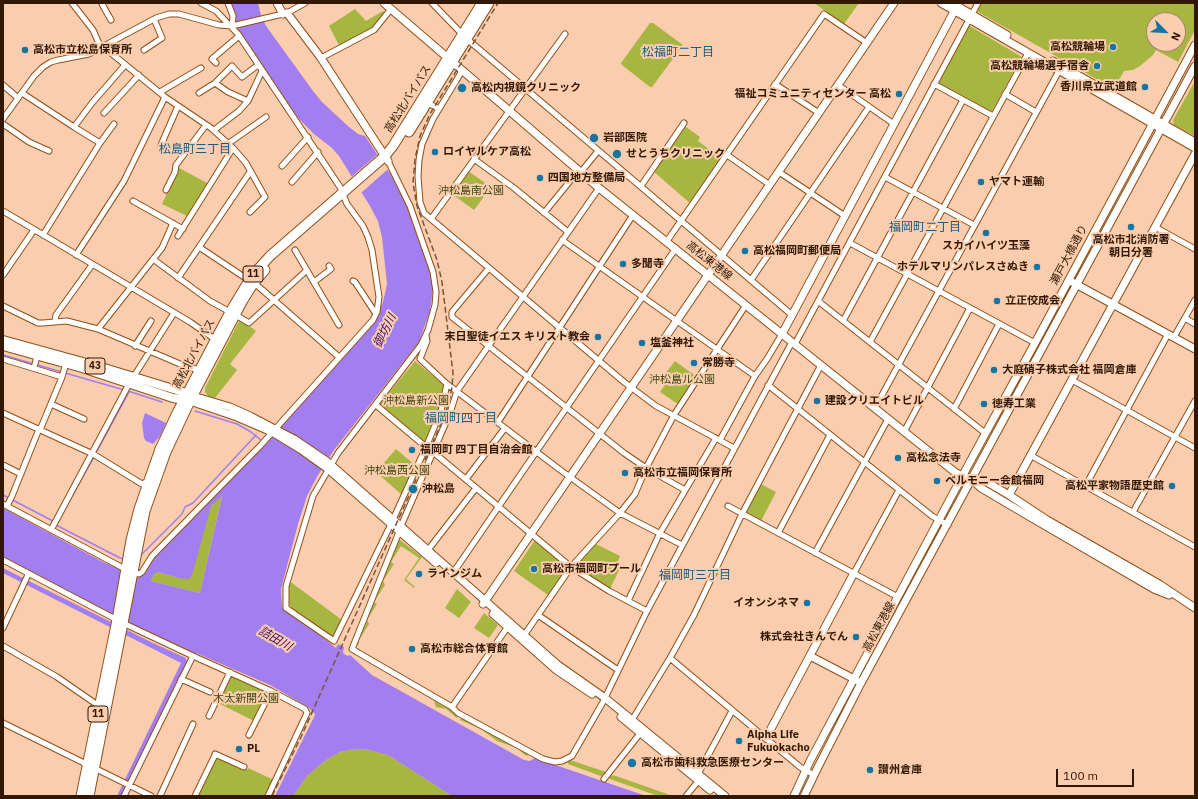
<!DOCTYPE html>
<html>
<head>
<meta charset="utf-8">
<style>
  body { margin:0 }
  #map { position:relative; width:1198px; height:799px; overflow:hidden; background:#f9cdae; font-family:"IBM Plex Sans",sans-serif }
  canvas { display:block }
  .frame { position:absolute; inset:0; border:4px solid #321803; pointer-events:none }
  .north { position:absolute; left:1146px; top:12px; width:40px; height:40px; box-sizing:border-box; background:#f9cdae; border:1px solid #a9856a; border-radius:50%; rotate:114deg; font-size:11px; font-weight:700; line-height:16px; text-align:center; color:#321803 }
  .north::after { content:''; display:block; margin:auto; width:14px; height:18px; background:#1775a3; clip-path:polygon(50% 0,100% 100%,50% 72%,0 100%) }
  .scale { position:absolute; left:1056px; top:769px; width:78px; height:18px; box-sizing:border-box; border:2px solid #321803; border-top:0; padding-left:5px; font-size:12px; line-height:14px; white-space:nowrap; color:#321803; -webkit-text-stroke:3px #f9cdae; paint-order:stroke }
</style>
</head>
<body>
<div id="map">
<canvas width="1198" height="799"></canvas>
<div class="frame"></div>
<div class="north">N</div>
<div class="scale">100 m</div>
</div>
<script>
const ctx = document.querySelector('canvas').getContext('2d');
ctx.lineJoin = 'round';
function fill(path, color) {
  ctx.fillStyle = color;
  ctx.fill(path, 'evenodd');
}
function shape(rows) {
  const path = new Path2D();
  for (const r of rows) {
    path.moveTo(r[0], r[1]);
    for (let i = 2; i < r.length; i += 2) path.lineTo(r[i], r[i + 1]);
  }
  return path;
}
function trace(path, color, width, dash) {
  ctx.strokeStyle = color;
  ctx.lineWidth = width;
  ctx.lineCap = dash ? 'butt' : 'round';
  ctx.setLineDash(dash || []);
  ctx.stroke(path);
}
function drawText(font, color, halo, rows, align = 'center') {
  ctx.font = font + ' "IBM Plex Sans","Noto Sans JP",sans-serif';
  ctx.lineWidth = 4;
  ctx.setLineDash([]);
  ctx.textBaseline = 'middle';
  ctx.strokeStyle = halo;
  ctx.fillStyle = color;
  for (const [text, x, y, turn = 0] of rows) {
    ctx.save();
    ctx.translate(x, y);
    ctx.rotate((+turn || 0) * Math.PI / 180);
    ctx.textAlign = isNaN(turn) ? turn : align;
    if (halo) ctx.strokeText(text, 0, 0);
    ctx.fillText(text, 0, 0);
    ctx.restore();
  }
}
const green = shape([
  [814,3,859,3,844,24],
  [980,3,1195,3,1195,30,1178,62,1156,50,1153,55,1140,66,1133,70,1124,71,1114,89,978,12,977,9],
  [1154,20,1178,20,1178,44,1154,44],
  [355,9,366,21,383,11,386,14,373,29,340,47,329,26],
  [650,23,653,23,683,45,652,87,650,87,622,65,621,63],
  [968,25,1022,57,992,111,990,112,939,84,938,82],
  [1195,81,1195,136,1174,125,1173,120],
  [684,127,686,127,700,137,698,141,722,159,691,204,653,171],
  [179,168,209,184,189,217,162,204],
  [468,171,491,187,474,210,452,194],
  [240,319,256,331,230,364,237,370,215,398,208,396,205,392,205,388],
  [415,361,445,386,442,401,426,443,379,405],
  [675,361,697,377,679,405,660,392,670,378,665,374],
  [396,449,416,466,402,495,376,472],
  [759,483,776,492,761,521,746,514,745,511],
  [222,495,200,593,151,581,154,573,158,572,178,578,211,506],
  [398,540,400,540,422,557,406,579,415,587,414,588,404,580,419,558,401,546,391,562,394,564,383,581,385,585,374,602,377,604,367,620,369,624,359,640,359,643,356,648,355,644],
  [535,540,567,565,567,569,548,595,514,571],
  [596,544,620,556,616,566,620,568,610,589,574,566],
  [289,583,292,583,342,620,334,637,332,637,288,605],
  [457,589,471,602,459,618,445,608],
  [484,613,498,625,489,638,474,628],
  [232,674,268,691,254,721,218,703],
  [434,701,531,754,526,756,517,748,497,741,481,729,460,720,462,717,458,716,457,718,446,709,436,707],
  [354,749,365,749,388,755,452,796,293,796,307,776,326,760,340,752],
  [216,756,247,770,248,768,274,780,266,796,197,796],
  [570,760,606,772,601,776,568,764,568,762],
  [609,775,616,776,673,796,658,796,610,779,608,777]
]);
const water = shape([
  [231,3,258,3,261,15,266,26,313,91,322,102,349,127,358,134,365,136,391,175,406,203,430,270,433,289,430,311,419,342,334,450,318,475,307,496,298,524,281,589,282,607,290,614,311,628,336,648,338,644,344,647,343,652,344,654,348,656,350,655,372,675,524,760,530,761,535,758,646,796,452,796,388,755,365,749,354,749,340,752,326,760,307,776,293,796,275,796,314,717,315,714,308,707,270,685,196,653,195,654,129,623,3,560,3,508,103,562,137,577,142,576,149,562,375,320,383,302,387,284,382,237,378,221,370,206,339,156,332,148,314,134,297,117,249,48,240,34],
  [222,496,200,593,151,581,154,574,158,572,178,578,187,579,190,578,193,572,211,506],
  [145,413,166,423,160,436,153,444,146,441,144,438,142,423],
  [3,568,153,643,186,658,187,663,122,796,117,796,181,663,3,573]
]);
const pier = shape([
  [378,154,388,169,361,193,351,177]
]);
const stream = shape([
  [3,355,124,390],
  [128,391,162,402],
  [195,411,237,424,251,432,262,441],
  [96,453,129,392],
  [3,495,51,520,56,525,120,558,124,559],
  [60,518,94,457],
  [140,556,182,514,185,507,193,503,256,435]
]);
const street = shape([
  [72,3,93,30,101,48],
  [228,3,233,16,232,26],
  [432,3,462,34],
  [102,4,111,20],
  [467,39,792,315],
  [106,46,111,53,122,62,165,97,211,128,233,148,246,163,265,197,250,212],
  [144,50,162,38,154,19],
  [321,58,374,30,391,9],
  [216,63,212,59,239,36],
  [462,71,433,119,422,144,419,160,418,177,420,202,424,213,624,382,656,406,734,448],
  [215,83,232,66,242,77,258,65],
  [775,84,819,113],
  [934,84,993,116],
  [3,85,18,98],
  [838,85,894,124],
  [160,92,201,68],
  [22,93,74,127],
  [199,93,215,83,228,92,248,101],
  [1005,94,1036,112],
  [426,102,439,109],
  [104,113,139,75],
  [3,119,34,76,43,67,51,62,58,60,89,54,156,18,169,14,179,14,219,25,232,26,287,13,305,3],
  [3,124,29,142,49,151],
  [214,130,239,111,248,101,262,71],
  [100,143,114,124],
  [229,143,266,117],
  [161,145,178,106],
  [727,155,770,185],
  [474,159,514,188,568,232],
  [388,161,410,206,433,272,436,292,435,305,428,330,421,345,338,453,313,496,286,586,286,608,334,641,391,524,426,447,441,411,447,384],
  [282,166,308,137],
  [581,172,598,151],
  [779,172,845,216],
  [885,177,974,225],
  [292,182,318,152],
  [641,186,684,123],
  [166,190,175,172,176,165,206,125],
  [133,201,183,229],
  [3,211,190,322,216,340],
  [544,213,579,170],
  [431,219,565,34],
  [1155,227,1195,249],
  [43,235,100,143,74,127,92,103,125,65],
  [178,236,233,148],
  [562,240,755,376],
  [667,241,824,14,867,43],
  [850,243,1035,343],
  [199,247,259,287,339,357],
  [295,250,339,325],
  [76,255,124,181,165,97],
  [153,259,210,301,230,312],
  [489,268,452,312,452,317,624,453,646,468,685,490],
  [3,275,34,230],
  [178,278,250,172],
  [751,280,869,107],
  [353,281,355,282,376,314],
  [314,282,331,269,329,266],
  [818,301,985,433],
  [3,306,38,323,43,323,67,321,98,329,187,367,200,370],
  [236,315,249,323,307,270],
  [1185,318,1195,324],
  [55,321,56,315,92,265],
  [843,321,963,100],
  [98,329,162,248,173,223],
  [426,336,427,341,420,359,447,384,563,472,620,513,682,545],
  [1174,337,1195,300],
  [870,342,1028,53],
  [795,344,978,3],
  [135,346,151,321],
  [3,359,62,377],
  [34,368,37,356],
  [1072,380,1195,448],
  [768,385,932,516,948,525],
  [51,404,84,419],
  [376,405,426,447],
  [875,408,1060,69],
  [954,409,999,324],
  [3,413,93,454,142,484,148,481],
  [498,422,633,215],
  [40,430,62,377,66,363],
  [904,432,970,308],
  [720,440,755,376,767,359,782,334],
  [433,452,571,567,609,591,647,611],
  [1030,455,1195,547],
  [3,465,21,474],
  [466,479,505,428],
  [1086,485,1168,334],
  [3,504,125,569],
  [7,506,12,496,39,429],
  [728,506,898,597],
  [1133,512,1195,401],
  [401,526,450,413,457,391,599,188],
  [51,530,129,384,174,313],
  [399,532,352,649,369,659,452,707,458,713,543,759,555,762,562,761,572,756,603,702,647,611,792,342],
  [778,533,830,435],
  [428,550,476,488],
  [815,553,888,419],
  [3,560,123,623,193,656,124,796],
  [132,572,139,574,142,572,152,556,260,446,373,320,377,312,379,297,372,250,368,237,363,226,347,204,340,187,238,34,216,11,201,3],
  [453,573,676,248],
  [854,573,899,490],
  [628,601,660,533,716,438],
  [538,615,618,670],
  [3,628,27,577,28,573],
  [523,637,571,567,620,513,635,494,646,468,674,415,746,305],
  [3,646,57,677,99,706],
  [193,656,271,691,305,709,307,713,268,796],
  [670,658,800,767,814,775],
  [181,679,210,692],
  [452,707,509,625],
  [209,716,230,672],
  [632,720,670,658,694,615,742,514,821,365],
  [3,723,151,796],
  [249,735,271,691],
  [215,754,244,767],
  [698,774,732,711],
  [604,779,642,731],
  [160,796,193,724],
  [195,796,215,755],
  [686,796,700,779]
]);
const secondary = shape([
  [277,3,283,14],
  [384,3,599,188,956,473,971,479,985,481,1009,495,1047,520,1159,584,1195,608],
  [941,3,1195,148],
  [952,3,1007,35],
  [287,13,321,58,388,161],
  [1053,61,1195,142],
  [1072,282,1195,349],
  [782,334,957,6],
  [193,396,230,407,250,416,294,439,328,462,558,665,605,698,725,796],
  [190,401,237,417,272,432,300,449,328,469,436,563],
  [971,479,981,488,1025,514,1154,589,1169,595],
  [1009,495,1195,154],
  [483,604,894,3],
  [493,614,555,669,592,694],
  [810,656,858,681],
  [621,717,710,790],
  [766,738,854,573],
  [794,796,810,761,971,460,1035,343,1195,45],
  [804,796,819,765,861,683,1195,66]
]);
const primary = shape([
  [3,340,101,367,193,395],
  [3,346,82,368,173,398,190,401]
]);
const highway = shape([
  [409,132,489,3],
  [81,796,117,620,131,540,139,509,160,449,178,411,230,312,251,277,270,256,385,156,393,146,482,3],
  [89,796,145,511,166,452,190,401,243,300,253,284,265,270]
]);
const rail = shape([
  [272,796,301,737,441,424,449,403,452,387,453,373,442,282,437,260,417,206,413,183,415,159,420,136,430,114,498,3]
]);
const markers = [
  [1113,47,4,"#1775a3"],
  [25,50,4,"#1775a3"],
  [1097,66,4,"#1775a3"],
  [1145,87,4,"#1775a3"],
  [462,88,5,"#1775a3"],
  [899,94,4,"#1775a3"],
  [594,138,5,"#1775a3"],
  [435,152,4,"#1775a3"],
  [617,154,5,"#1775a3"],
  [540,178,4,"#1775a3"],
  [981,182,4,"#1775a3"],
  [1131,227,4,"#1775a3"],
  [986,233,4,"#1775a3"],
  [745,251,4,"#1775a3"],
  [623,264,4,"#1775a3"],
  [1037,267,4,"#1775a3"],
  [997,301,4,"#1775a3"],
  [598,337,4,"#1775a3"],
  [642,343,4,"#1775a3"],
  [694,363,4,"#1775a3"],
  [994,370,4,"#1775a3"],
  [817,401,4,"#1775a3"],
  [984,404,4,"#1775a3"],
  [412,450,4,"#1775a3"],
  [898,458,4,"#1775a3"],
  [625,473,4,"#1775a3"],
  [937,481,4,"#1775a3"],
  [1172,486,4,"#1775a3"],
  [413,489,5,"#1775a3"],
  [534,569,4,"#1775a3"],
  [419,574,4,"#1775a3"],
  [807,603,4,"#1775a3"],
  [856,637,4,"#1775a3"],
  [412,649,4,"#1775a3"],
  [739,741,4,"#1775a3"],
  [239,749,4,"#1775a3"],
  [632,763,5,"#1775a3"],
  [870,770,4,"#1775a3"]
];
const shields = [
  [253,274,20],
  [95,366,20],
  [98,714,20]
];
const shieldNames = [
  ["11",253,274],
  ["43",95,366],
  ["11",98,714]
];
const poiNames = [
  ["高松競輪場",1105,47,"right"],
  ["高松市立松島保育所",33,50],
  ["高松競輪場選手宿舎",1089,66,"right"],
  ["香川県立武道館",1137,87,"right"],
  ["高松内視鏡クリニック",471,88],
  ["福祉コミュニティセンター 高松",891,94,"right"],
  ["岩部医院",603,138],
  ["ロイヤルケア高松",443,152],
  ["せとうちクリニック",626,154],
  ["四国地方整備局",548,178],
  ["ヤマト運輸",989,182],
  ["高松市北消防署",1131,240,"center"],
  ["朝日分署",1131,253,"center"],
  ["スカイハイツ玉藻",986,246,"center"],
  ["高松福岡町郵便局",753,251],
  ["多聞寺",631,264],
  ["ホテルマリンパレスさぬき",1029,267,"right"],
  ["立正佼成会",1005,301],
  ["末日聖徒イエス キリスト教会",590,337,"right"],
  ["塩釜神社",650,343],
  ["常勝寺",702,363],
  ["大庭硝子株式会社 福岡倉庫",1002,370],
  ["建設クリエイトビル",825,401],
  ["徳寿工業",992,404],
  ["福岡町 四丁目自治会館",420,450],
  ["高松念法寺",906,458],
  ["高松市立福岡保育所",633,473],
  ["ベルモニー会館福岡",945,481],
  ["高松平家物語歴史館",1164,486,"right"],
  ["沖松島",422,489],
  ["高松市福岡町プール",542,569],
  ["ラインジム",427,574],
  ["イオンシネマ",799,603,"right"],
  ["株式会社きんでん",848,637,"right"],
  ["高松市総合体育館",420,649],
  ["Alpha Life",747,735],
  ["Fukuokacho",747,748],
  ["PL",247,749],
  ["高松市歯科救急医療センター",641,763],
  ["讃州倉庫",878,770]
];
const streetNames = [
  ["高松北バイパス",408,99,-58],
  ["瀬戸大橋通り",1069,255,-62],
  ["高松東港線",709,261,38],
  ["高松北バイパス",194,354,-62],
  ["高松東港線",879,627,-62]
];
const parkNames = [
  ["沖松島南公園",471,191],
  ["沖松島ル公園",682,380],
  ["沖松島新公園",416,401],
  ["沖松島西公園",397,471],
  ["木太新開公園",246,699]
];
const neighbourhoodNames = [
  ["松福町二丁目",678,53],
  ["松島町三丁目",195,150],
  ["福岡町二丁目",925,228],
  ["福岡町四丁目",461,419],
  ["福岡町三丁目",695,576]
];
const waterNames = [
  ["御坊川",385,331,-63],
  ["詰田川",275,639,30]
];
fill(green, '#a6b641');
fill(water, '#a27eee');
fill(pier, '#f9cdae');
trace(stream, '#a27eee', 1.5);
trace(street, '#8f4f18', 7);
trace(secondary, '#8f4f18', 9);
trace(primary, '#8f4f18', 10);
trace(highway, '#8f4f18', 11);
trace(street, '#fff', 5);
trace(secondary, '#fff', 7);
trace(primary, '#fff', 8);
trace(highway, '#fff', 9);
trace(rail, '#76563e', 1.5, [6, 3]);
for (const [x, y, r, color] of markers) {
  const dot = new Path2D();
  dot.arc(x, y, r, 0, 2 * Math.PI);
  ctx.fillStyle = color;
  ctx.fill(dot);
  trace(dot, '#f9cdae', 1.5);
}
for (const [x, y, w] of shields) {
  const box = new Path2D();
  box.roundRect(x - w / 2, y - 8, w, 16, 3);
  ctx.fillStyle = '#f9cdae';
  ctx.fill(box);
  trace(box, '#321803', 1);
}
drawText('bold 10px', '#321803', null, shieldNames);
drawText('bold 11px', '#321803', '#f9cdae', poiNames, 'left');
drawText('11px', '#321803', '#f9cdae', streetNames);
drawText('11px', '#424a12', '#f9cdae', parkNames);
drawText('12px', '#1e5a7a', '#f9cdae', neighbourhoodNames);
drawText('italic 12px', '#3c0d73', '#f9cdae', waterNames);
</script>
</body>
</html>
